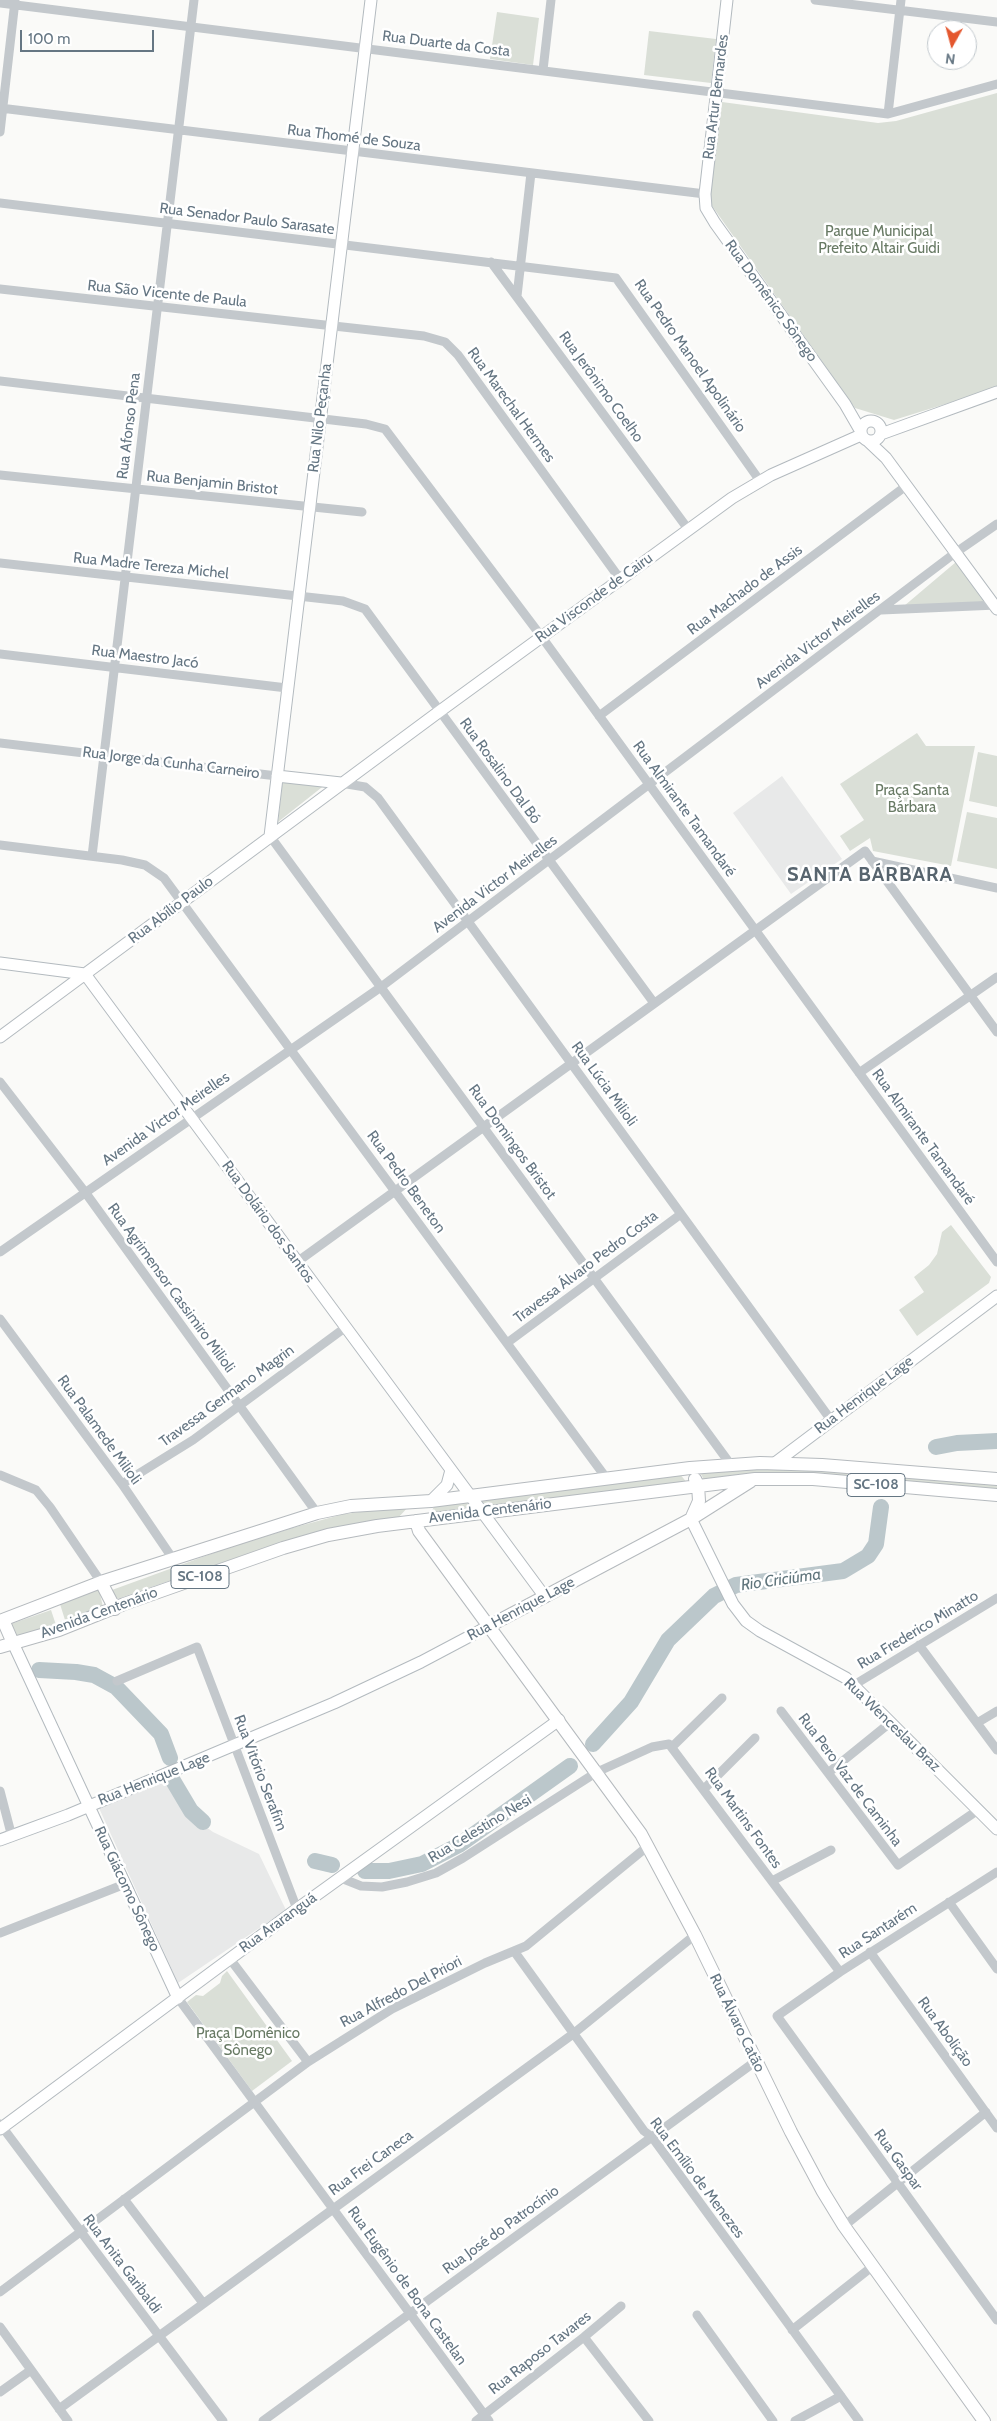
<!DOCTYPE html>
<html>
<head>
<meta charset="utf-8">
<style>
  body { margin:0 }
  #map { position:relative; width:997px; height:2421px; overflow:hidden; background:#fafaf8; font-family:Cabin,sans-serif }
  canvas { display:block }
  .north { position:absolute; left:927px; top:20px; width:50px; height:50px; box-sizing:border-box; background:#fff; border:1px solid #c1c8cd; border-radius:50%; rotate:187deg; font-size:14px; font-weight:700; line-height:20px; text-align:center; color:#657683 }
  .north::after { content:''; display:block; margin:auto; width:18px; height:22px; background:#e4572e; clip-path:polygon(50% 0,100% 100%,50% 72%,0 100%) }
  .scale { position:absolute; left:20px; top:30px; width:134px; height:22px; box-sizing:border-box; border:2px solid #657683; border-top:0; padding-left:6px; font-size:15px; line-height:18px; white-space:nowrap; color:#657683; -webkit-text-stroke:4px #fff; paint-order:stroke }
</style>
</head>
<body>
<div id="map">
<canvas width="997" height="2421"></canvas>
<div class="north">N</div>
<div class="scale">100 m</div>
</div>
<script>
const ctx = document.querySelector('canvas').getContext('2d');
ctx.lineJoin = 'round';
function fill(path, color) {
  ctx.fillStyle = color;
  ctx.fill(path, 'evenodd');
}
function shape(rows) {
  const path = new Path2D();
  for (const r of rows) {
    if (r.length === 3) {
      path.moveTo(r[0] + r[2], r[1]);
      path.arc(r[0], r[1], r[2], 0, 2 * Math.PI);
      continue;
    }
    path.moveTo(r[0], r[1]);
    for (let i = 2; i < r.length; i += 2) path.lineTo(r[i], r[i + 1]);
  }
  return path;
}
function trace(path, color, width, dash) {
  ctx.strokeStyle = color;
  ctx.lineWidth = width;
  ctx.lineCap = dash ? 'butt' : 'round';
  ctx.setLineDash(dash || []);
  ctx.stroke(path);
}
function drawText(font, color, halo, rows, align = 'center') {
  ctx.font = font + ' Cabin,sans-serif';
  ctx.lineWidth = 5;
  ctx.setLineDash([]);
  ctx.textBaseline = 'middle';
  ctx.strokeStyle = halo;
  ctx.fillStyle = color;
  for (const [text, x, y, turn = 0] of rows) {
    ctx.save();
    ctx.translate(x, y);
    ctx.rotate((+turn || 0) * Math.PI / 180);
    ctx.textAlign = isNaN(turn) ? turn : align;
    if (halo) ctx.strokeText(text, 0, 0);
    ctx.fillText(text, 0, 0);
    ctx.restore();
  }
}
const built = shape([
  [782,776,842,859,791,894,733,813],
  [168,1781,188,1814,213,1832,259,1854,286,1910,178,1983,99,1808]
]);
const green = shape([
  [497,12,539,18,533,65,490,59],
  [649,31,716,39,711,83,644,75],
  [997,93,997,388,894,420,855,408,710,203,709,190,722,102,878,123,896,121],
  [956,562,985,602,904,606],
  [917,733,926,746,975,746,951,866,873,851,870,838,850,851,840,836,864,820,840,784],
  [978,752,997,756,997,807,969,801],
  [283,778,326,784,278,822],
  [967,812,997,818,997,869,957,861],
  [951,1225,991,1277,989,1283,917,1336,899,1310,924,1292,914,1277,929,1265,937,1254,942,1232],
  [762,1467,997,1482,997,1493,890,1483,705,1482,700,1472],
  [679,1473,688,1484,430,1514,436,1503],
  [409,1506,398,1518,267,1547,117,1599,112,1590,219,1551,292,1528,344,1514],
  [99,1589,103,1607,65,1620,60,1604],
  [51,1610,56,1625,16,1639,8,1625],
  [227,1971,292,2061,252,2091,187,2002,196,1995,203,1996,220,1983,222,1976]
]);
const river = shape([
  [936,1447,957,1443,997,1441],
  [39,1670,76,1672,94,1675,116,1687,161,1734,170,1758],
  [593,1744,631,1702,668,1640,714,1596,736,1585,843,1571,868,1556,876,1544,881,1507],
  [172,1779,191,1811,203,1822],
  [315,1861,332,1865],
  [365,1871,389,1871,422,1864,459,1845,570,1766]
]);
const street = shape([
  [815,0,997,22],
  [0,3,888,114,997,84],
  [543,70,551,0],
  [0,108,705,194],
  [888,114,901,0],
  [0,132,15,1],
  [0,203,616,278,760,481],
  [491,262,688,529],
  [0,289,424,336,445,342,458,355,620,579],
  [517,296,531,173],
  [0,381,366,424,385,429,541,636,997,1262],
  [0,475,362,512],
  [0,563,343,601,365,609,654,1003],
  [881,610,997,605],
  [0,654,287,688],
  [599,716,906,486],
  [0,743,277,776],
  [341,783,365,787,378,798,831,1420],
  [270,836,731,1465],
  [0,845,122,860,145,865,164,878,607,1479],
  [92,856,194,0],
  [872,861,997,888],
  [859,1073,997,977],
  [0,1082,85,1192,317,1513],
  [0,1252,381,987,955,553,997,524],
  [297,1262,865,851,997,1032],
  [0,1319,122,1484,173,1559],
  [507,1343,681,1214],
  [0,1475,36,1490,50,1507,101,1582],
  [122,1484,193,1440,346,1327],
  [919,1645,997,1750],
  [117,1681,197,1647,297,1909],
  [854,1685,997,1598],
  [781,1711,898,1865,978,1810],
  [977,1723,997,1711],
  [673,1746,722,1698],
  [828,1773,891,1722],
  [704,1789,755,1738],
  [0,1791,12,1837],
  [997,1872,840,1972,777,2016,997,2320],
  [341,1878,361,1886,382,1887,407,1882,436,1873,463,1858,597,1772,652,1747,669,1744,840,1972],
  [772,1881,831,1850],
  [949,1902,997,1969],
  [0,1933,125,1884],
  [514,1951,644,2131,652,2137,859,2421],
  [870,1952,997,2128],
  [230,1959,308,2062],
  [178,1998,489,2421],
  [0,2124,223,2421],
  [124,2199,203,2303],
  [844,2226,986,2112],
  [0,2292,308,2062,392,2009,485,1963,526,1946,648,1846],
  [697,2315,773,2421],
  [0,2327,68,2421],
  [792,2330,873,2266],
  [584,2337,649,2421],
  [0,2392,31,2370],
  [59,2409,573,2034,695,1935],
  [263,2421,756,2061],
  [476,2421,584,2337,621,2306],
  [795,2421,841,2396]
]);
const secondary = shape([
  [727,0,705,194,706,208,715,223,845,404,860,430],
  [871,431,10],
  [881,434,997,392],
  [868,441,886,458,997,609],
  [277,776,341,783],
  [270,836,371,0],
  [0,963,85,974,545,1597],
  [0,1037,440,711,732,498,771,475,861,435],
  [775,1463,997,1296],
  [431,1501,447,1485,451,1470],
  [691,1519,733,1604,746,1621,760,1631,846,1678,997,1829],
  [13,1643,178,1998],
  [0,1840,68,1815,334,1703,421,1662,489,1626],
  [0,2129,297,1909,559,1720]
]);
const primary = shape([
  [691,1519,699,1501,698,1485,695,1479],
  [416,1521,419,1531,641,1834,695,1935,791,2132,822,2190,844,2226,984,2421],
  [101,1582,115,1609],
  [3,1620,13,1643],
  [0,1621,101,1582,317,1513,351,1506,431,1501,690,1468,760,1463,822,1465,997,1479],
  [489,1626,691,1519,751,1481],
  [0,1647,59,1630,124,1604,283,1548,328,1535,377,1526,755,1479,813,1479,997,1495]
]);
const shields = [
  [876,1485,58],
  [200,1577,58]
];
const shieldNames = [
  ["SC-108",876,1485],
  ["SC-108",200,1577]
];
const streetNames = [
  ["Rua Duarte da Costa",446,44,7],
  ["Rua Artur Bernardes",716,97,-83],
  ["Rua Thomé de Souza",354,138,7],
  ["Rua Senador Paulo Sarasate",247,219,7],
  ["Rua São Vicente de Paula",167,294,6],
  ["Rua Domênico Sônego",771,301,54],
  ["Rua Pedro Manoel Apolinário",690,356,55],
  ["Rua Jerônimo Coelho",601,387,54],
  ["Rua Marechal Hermes",511,405,54],
  ["Rua Nilo Peçanha",320,418,-83],
  ["Rua Afonso Pena",129,426,-83],
  ["Rua Benjamin Bristot",212,483,6],
  ["Rua Madre Tereza Michel",151,566,6],
  ["Rua Machado de Assis",745,590,-37],
  ["Rua Visconde de Cairu",594,598,-36],
  ["Avenida Victor Meirelles",818,640,-37],
  ["Rua Maestro Jacó",145,657,7],
  ["Rua Jorge da Cunha Carneiro",171,763,7],
  ["Rua Rosalino Dal Bó",500,771,54],
  ["Rua Almirante Tamandaré",684,809,54],
  ["Avenida Victor Meirelles",495,884,-37],
  ["Rua Abílio Paulo",171,910,-37],
  ["Rua Lúcia Milioli",604,1084,54],
  ["Avenida Victor Meirelles",166,1119,-35],
  ["Rua Almirante Tamandaré",923,1137,54],
  ["Rua Domingos Bristot",512,1142,54],
  ["Rua Pedro Beneton",406,1182,54],
  ["Rua Dolário dos Santos",268,1222,54],
  ["Travessa Álvaro Pedro Costa",586,1267,-37],
  ["Rua Agrimensor Cassimiro Milioli",171,1288,54],
  ["Rua Henrique Lage",864,1395,-37],
  ["Travessa Germano Magrin",227,1396,-36],
  ["Rua Palamede Milioli",99,1430,54],
  ["Avenida Centenário",490,1511,-7],
  ["Rua Henrique Lage",521,1609,-28],
  ["Avenida Centenário",99,1613,-20],
  ["Rua Frederico Minatto",918,1630,-31],
  ["Rua Wenceslau Braz",892,1725,44],
  ["Rua Vitório Serafim",260,1773,69],
  ["Rua Henrique Lage",154,1779,-22],
  ["Rua Pero Vaz de Caminha",850,1780,53],
  ["Rua Martins Fontes",743,1818,54],
  ["Rua Celestino Nesi",480,1829,-31],
  ["Rua Giácomo Sônego",127,1889,65],
  ["Rua Araranguá",278,1923,-36],
  ["Rua Santarém",878,1931,-33],
  ["Rua Alfredo Del Priori",401,1992,-28],
  ["Rua Álvaro Catão",737,2023,64],
  ["Rua Abolição",945,2032,54],
  ["Rua Gaspar",898,2160,54],
  ["Rua Frei Caneca",371,2163,-36],
  ["Rua Emílio de Menezes",697,2178,53],
  ["Rua José do Patrocínio",501,2230,-36],
  ["Rua Anita Garibaldi",122,2264,53],
  ["Rua Eugênio de Bona Castelan",407,2286,54],
  ["Rua Raposo Tavares",540,2353,-38]
];
const parkNames = [
  ["Parque Municipal",879,232],
  ["Prefeito Altair Guidi",879,249],
  ["Praça Santa",912,791],
  ["Bárbara",912,808],
  ["Praça Domênico",248,2034],
  ["Sônego",248,2051]
];
const waterNames = [
  ["Rio Criciúma",781,1580,-8]
];
const districtNames = [
  ["SANTA BÁRBARA",870,875]
];
fill(built, '#e8e9e9');
fill(green, '#dadfd7');
trace(river, '#bbc7cb', 16);
trace(secondary, '#b3babf', 13);
trace(primary, '#b5babe', 14);
trace(street, '#c3c8cc', 9);
trace(secondary, '#fff', 11);
trace(primary, '#fff', 12);
for (const [x, y, w] of shields) {
  const box = new Path2D();
  box.roundRect(x - w / 2, y - 11.5, w, 23, 4);
  ctx.fillStyle = '#fff';
  ctx.fill(box);
  trace(box, '#657683', 1);
}
drawText('bold 14px', '#657683', null, shieldNames);
drawText('15px', '#657683', '#fff', streetNames);
drawText('15px', '#687a64', '#fff', parkNames);
drawText('italic 16px', '#60757c', '#fff', waterNames);
ctx.letterSpacing = '1px';
drawText('bold 20px', '#57646e', '#fff', districtNames);
ctx.letterSpacing = '0px';
</script>
</body>
</html>
